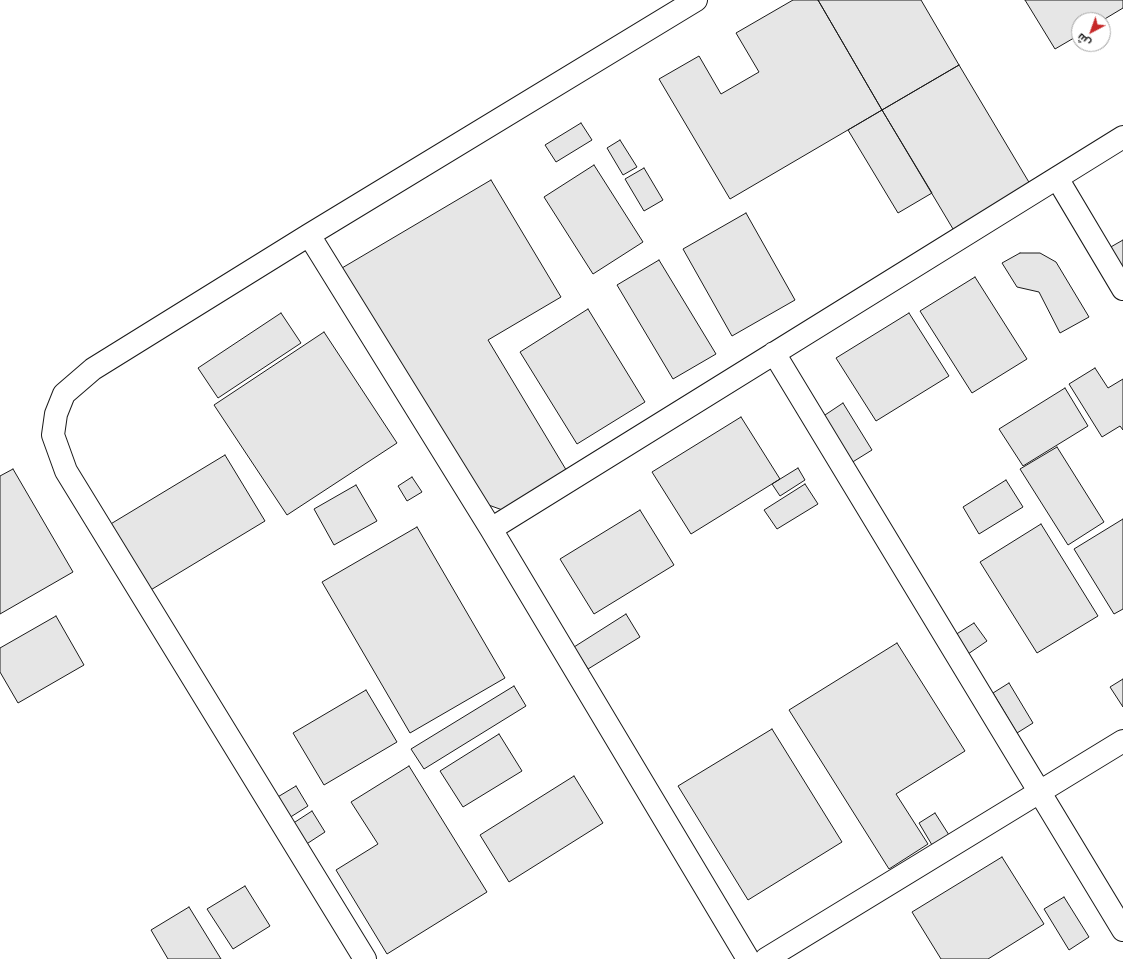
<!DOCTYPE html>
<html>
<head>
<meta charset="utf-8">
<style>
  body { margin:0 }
  #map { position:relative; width:1123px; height:959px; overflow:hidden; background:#fff; font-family:"Asap Condensed",Cairo,sans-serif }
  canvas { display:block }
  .north { position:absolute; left:1071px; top:12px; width:40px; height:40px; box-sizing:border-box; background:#fff; border:1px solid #a3a3a3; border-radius:50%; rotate:221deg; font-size:11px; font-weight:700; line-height:16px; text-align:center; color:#1a1a1a }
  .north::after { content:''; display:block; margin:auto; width:14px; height:18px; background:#c62828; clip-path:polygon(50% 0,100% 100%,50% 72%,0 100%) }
</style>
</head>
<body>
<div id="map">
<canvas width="1123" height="959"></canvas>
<div class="north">ش</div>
</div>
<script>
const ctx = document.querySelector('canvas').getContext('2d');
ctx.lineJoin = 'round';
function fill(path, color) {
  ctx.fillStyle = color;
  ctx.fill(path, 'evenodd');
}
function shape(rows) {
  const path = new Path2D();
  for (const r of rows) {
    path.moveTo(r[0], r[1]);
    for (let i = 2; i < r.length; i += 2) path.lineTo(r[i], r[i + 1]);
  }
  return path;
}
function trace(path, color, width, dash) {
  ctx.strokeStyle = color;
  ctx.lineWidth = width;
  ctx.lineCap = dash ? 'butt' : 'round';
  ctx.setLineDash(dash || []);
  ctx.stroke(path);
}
const building = shape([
  [793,0,818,0,882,110,730,199,659,79,699,56,721,94,759,72,736,33,793,0],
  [818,0,921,0,959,65,882,110,818,0],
  [1025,0,1123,0,1123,8,1103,20,1079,20,1079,35,1055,49,1025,0],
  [959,65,1033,189,956,234,882,110,959,65],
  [882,110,932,193,898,213,848,130,882,110],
  [581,123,592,140,556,162,545,145,581,123],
  [620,140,637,167,623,175,607,148,620,140],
  [594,165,643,242,593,274,544,197,594,165],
  [644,168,663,200,644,211,625,179,644,168],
  [491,180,561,297,488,340,568,473,508,512,483,503,342,268,491,180],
  [746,213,795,300,732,336,683,249,746,213],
  [1123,240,1123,272,1109,248,1123,240],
  [1020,253,1040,253,1056,262,1089,317,1060,333,1039,292,1017,287,1002,263,1020,253],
  [659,260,716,354,673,379,617,285,659,260],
  [975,277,1027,359,972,393,920,311,975,277],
  [588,309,645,402,577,444,520,352,588,309],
  [281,313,301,343,218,398,198,368,281,313],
  [909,313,949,376,876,421,836,358,909,313],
  [324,332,397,443,287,515,214,405,324,332],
  [1095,368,1108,388,1123,379,1123,430,1120,426,1102,437,1069,384,1095,368],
  [1065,388,1088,426,1023,466,999,429,1065,388],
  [843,403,872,450,851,463,822,417,843,403],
  [741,417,780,479,691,534,652,472,741,417],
  [1057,447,1104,522,1068,545,1020,469,1057,447],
  [225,455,265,521,149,591,109,525,225,455],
  [798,468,805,480,780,496,772,484,798,468],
  [13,469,73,572,0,614,0,476,13,469],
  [412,477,422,492,407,501,398,486,412,477],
  [1006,480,1023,507,979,534,963,507,1006,480],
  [805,484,818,504,777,529,764,510,805,484],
  [356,485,377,521,334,545,314,509,356,485],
  [640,510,674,565,594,614,560,559,640,510],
  [1123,519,1123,609,1114,614,1074,549,1123,519],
  [1041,524,1098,616,1037,653,980,562,1041,524],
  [417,527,505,678,410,733,322,582,417,527],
  [626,614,640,637,588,669,574,647,626,614],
  [56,616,84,665,18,703,0,672,0,648,56,616],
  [974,623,987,641,968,654,955,635,974,623],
  [897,643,965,751,896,794,928,844,889,869,789,710,897,643],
  [1123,679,1123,707,1110,687,1123,679],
  [1009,683,1033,723,1017,733,993,693,1009,683],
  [514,686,526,706,424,769,411,749,514,686],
  [366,690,397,742,324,785,293,733,366,690],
  [772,729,842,842,748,900,678,786,772,729],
  [499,734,522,771,463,807,440,771,499,734],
  [409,766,487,892,387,954,336,870,378,844,351,802,409,766],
  [574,776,603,823,509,882,480,835,574,776],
  [296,786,308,806,289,818,276,798,296,786],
  [312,811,325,832,305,845,292,824,312,811],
  [935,813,949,835,932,845,919,823,935,813],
  [1002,857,1044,924,988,959,941,959,912,912,1002,857],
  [245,886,270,926,233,949,207,909,245,886],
  [1064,897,1089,937,1069,950,1044,909,1064,897],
  [189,907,221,959,168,959,151,930,189,907]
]);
const minor = shape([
  [1057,178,1123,289],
  [309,235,491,529,748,959],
  [774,353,1123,930],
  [491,529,1123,137],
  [365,959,66,471,53,435,56,414,64,394,93,369,309,235,696,0],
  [766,959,1123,741]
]);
fill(building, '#e6e6e6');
trace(building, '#1a1a1a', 1);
trace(minor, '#1a1a1a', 24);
trace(minor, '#fff', 22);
</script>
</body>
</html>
